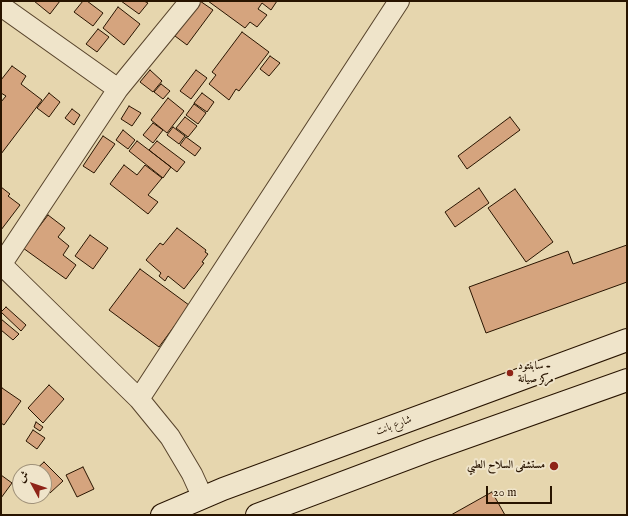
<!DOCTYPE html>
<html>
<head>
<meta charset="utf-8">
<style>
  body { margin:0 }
  #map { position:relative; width:628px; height:516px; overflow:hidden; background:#e6d6ae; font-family:"IM FELL English",Amiri,serif }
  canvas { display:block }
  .frame { position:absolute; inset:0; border:2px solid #281400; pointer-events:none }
  .north { position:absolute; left:12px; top:464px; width:40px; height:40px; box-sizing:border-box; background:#efe4ca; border:1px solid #9f9179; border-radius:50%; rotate:310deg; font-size:11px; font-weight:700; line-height:16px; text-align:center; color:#281400 }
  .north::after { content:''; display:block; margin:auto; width:14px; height:18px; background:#8f2418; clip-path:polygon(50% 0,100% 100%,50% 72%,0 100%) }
  .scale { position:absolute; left:486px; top:486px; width:66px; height:18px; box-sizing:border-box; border:2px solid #281400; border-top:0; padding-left:5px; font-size:12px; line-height:14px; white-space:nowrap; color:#281400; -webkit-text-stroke:3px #efe4ca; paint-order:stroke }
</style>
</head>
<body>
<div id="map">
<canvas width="628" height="516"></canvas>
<div class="frame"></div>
<div class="north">ش</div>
<div class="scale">20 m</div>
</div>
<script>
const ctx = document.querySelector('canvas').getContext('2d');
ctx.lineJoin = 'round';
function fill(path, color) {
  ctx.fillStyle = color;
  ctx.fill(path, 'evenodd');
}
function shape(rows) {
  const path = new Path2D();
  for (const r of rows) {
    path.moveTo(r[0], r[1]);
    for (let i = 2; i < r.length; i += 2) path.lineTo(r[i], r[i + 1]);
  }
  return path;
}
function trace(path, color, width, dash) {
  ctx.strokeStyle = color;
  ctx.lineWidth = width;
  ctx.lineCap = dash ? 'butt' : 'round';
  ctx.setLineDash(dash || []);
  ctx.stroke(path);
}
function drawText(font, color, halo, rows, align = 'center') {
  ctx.font = font + ' "IM FELL English",Amiri,serif';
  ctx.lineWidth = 4;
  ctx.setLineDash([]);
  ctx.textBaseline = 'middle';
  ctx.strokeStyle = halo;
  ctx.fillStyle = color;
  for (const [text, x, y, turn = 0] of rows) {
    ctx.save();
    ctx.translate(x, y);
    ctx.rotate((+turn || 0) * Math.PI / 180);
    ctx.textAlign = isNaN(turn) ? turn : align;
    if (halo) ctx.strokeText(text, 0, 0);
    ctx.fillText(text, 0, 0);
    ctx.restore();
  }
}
const building = shape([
  [34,1,60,1,50,14,34,1],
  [83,1,87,1,103,13,93,26,74,12,83,1],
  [121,1,144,1,148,3,139,14,121,1],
  [200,1,213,10,187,45,175,36,200,1],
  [208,1,277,1,271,10,262,3,258,9,267,15,257,27,250,22,245,28,208,1],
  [118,7,140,24,124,45,103,28,118,7],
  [98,29,109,37,97,52,86,44,98,29],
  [242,32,269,52,239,91,236,89,229,100,209,84,216,75,212,72,242,32],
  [270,56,280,63,269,76,260,69,270,56],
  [12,66,26,76,21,84,42,100,1,154,1,102,6,96,1,93,1,80,12,66],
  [150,70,162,81,153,92,140,82,150,70],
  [196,70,207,78,191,99,180,91,196,70],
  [161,84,170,91,163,99,154,92,161,84],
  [49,93,60,102,49,117,37,108,49,93],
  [202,93,214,102,207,112,194,103,202,93],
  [168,98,184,111,167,133,151,120,168,98],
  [194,104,206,113,198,124,186,115,194,104],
  [129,106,141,113,132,126,121,119,129,106],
  [72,109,80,115,74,125,65,118,72,109],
  [185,117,197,126,188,137,176,128,185,117],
  [510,117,520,130,467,169,458,156,510,117],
  [153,123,163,130,153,143,143,135,153,123],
  [173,127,185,136,179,144,167,135,173,127],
  [123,130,135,140,128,149,116,140,123,130],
  [103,136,115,144,94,173,83,166,103,136],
  [186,137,201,148,195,156,180,145,186,137],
  [137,141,171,167,163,178,129,151,137,141],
  [157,141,185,162,177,172,149,150,157,141],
  [124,165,137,175,145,165,162,178,148,195,158,202,148,214,110,184,124,165],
  [1,187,10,194,8,196,20,205,1,230,1,187],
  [479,188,489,203,455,227,445,212,479,188],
  [515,189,553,242,526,262,488,208,515,189],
  [48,215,65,228,58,237,69,246,63,255,76,265,66,279,23,248,48,215],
  [177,228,206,250,205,252,208,254,202,262,204,263,184,289,168,276,165,281,159,276,161,273,146,260,160,243,163,245,177,228],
  [90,235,108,248,93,269,75,256,90,235],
  [627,245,627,282,486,333,469,287,568,251,573,264,627,245],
  [140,269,193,308,184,313,159,347,109,310,140,269],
  [6,307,26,325,21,331,1,312,6,307],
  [1,319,19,334,13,340,1,330,1,319],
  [49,385,64,399,43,423,28,408,49,385],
  [2,388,21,401,4,425,1,423,1,389,2,388],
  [36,422,43,427,40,431,34,427,36,422],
  [33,430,45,438,37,449,26,441,33,430],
  [44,462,63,481,50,493,44,486,44,472,33,472,44,462],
  [83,467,94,489,77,497,66,475,83,467],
  [1,475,12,483,1,498,1,475],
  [492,492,505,515,451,515,492,492]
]);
const street = shape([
  [1,6,118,89],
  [1,264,139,399,170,437,192,474,203,498],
  [1,265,118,89,190,1],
  [139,399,399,1]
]);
const secondary = shape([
  [162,515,223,489,627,340],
  [257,515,430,450,627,380]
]);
const markers = [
  [510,373,4,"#8f2418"],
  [554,466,5,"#8f2418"]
];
const poiNames = [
  ["سابنتود -",518,367],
  ["مركز صيانة",518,380],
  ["مستشفى السلاح الطبي",545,466,"right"]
];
const streetNames = [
  ["شارع بانت",394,426,-20]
];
fill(building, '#d5a47e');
trace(building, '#281400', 1);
trace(street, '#58442c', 22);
trace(secondary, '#281400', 24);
trace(street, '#efe4ca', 20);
trace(secondary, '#efe4ca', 22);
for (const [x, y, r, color] of markers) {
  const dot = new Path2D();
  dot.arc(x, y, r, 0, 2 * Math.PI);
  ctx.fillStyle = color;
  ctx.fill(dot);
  trace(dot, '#efe4ca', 1.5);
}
drawText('bold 11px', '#281400', '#efe4ca', poiNames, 'left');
drawText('11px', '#281400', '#efe4ca', streetNames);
</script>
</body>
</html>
